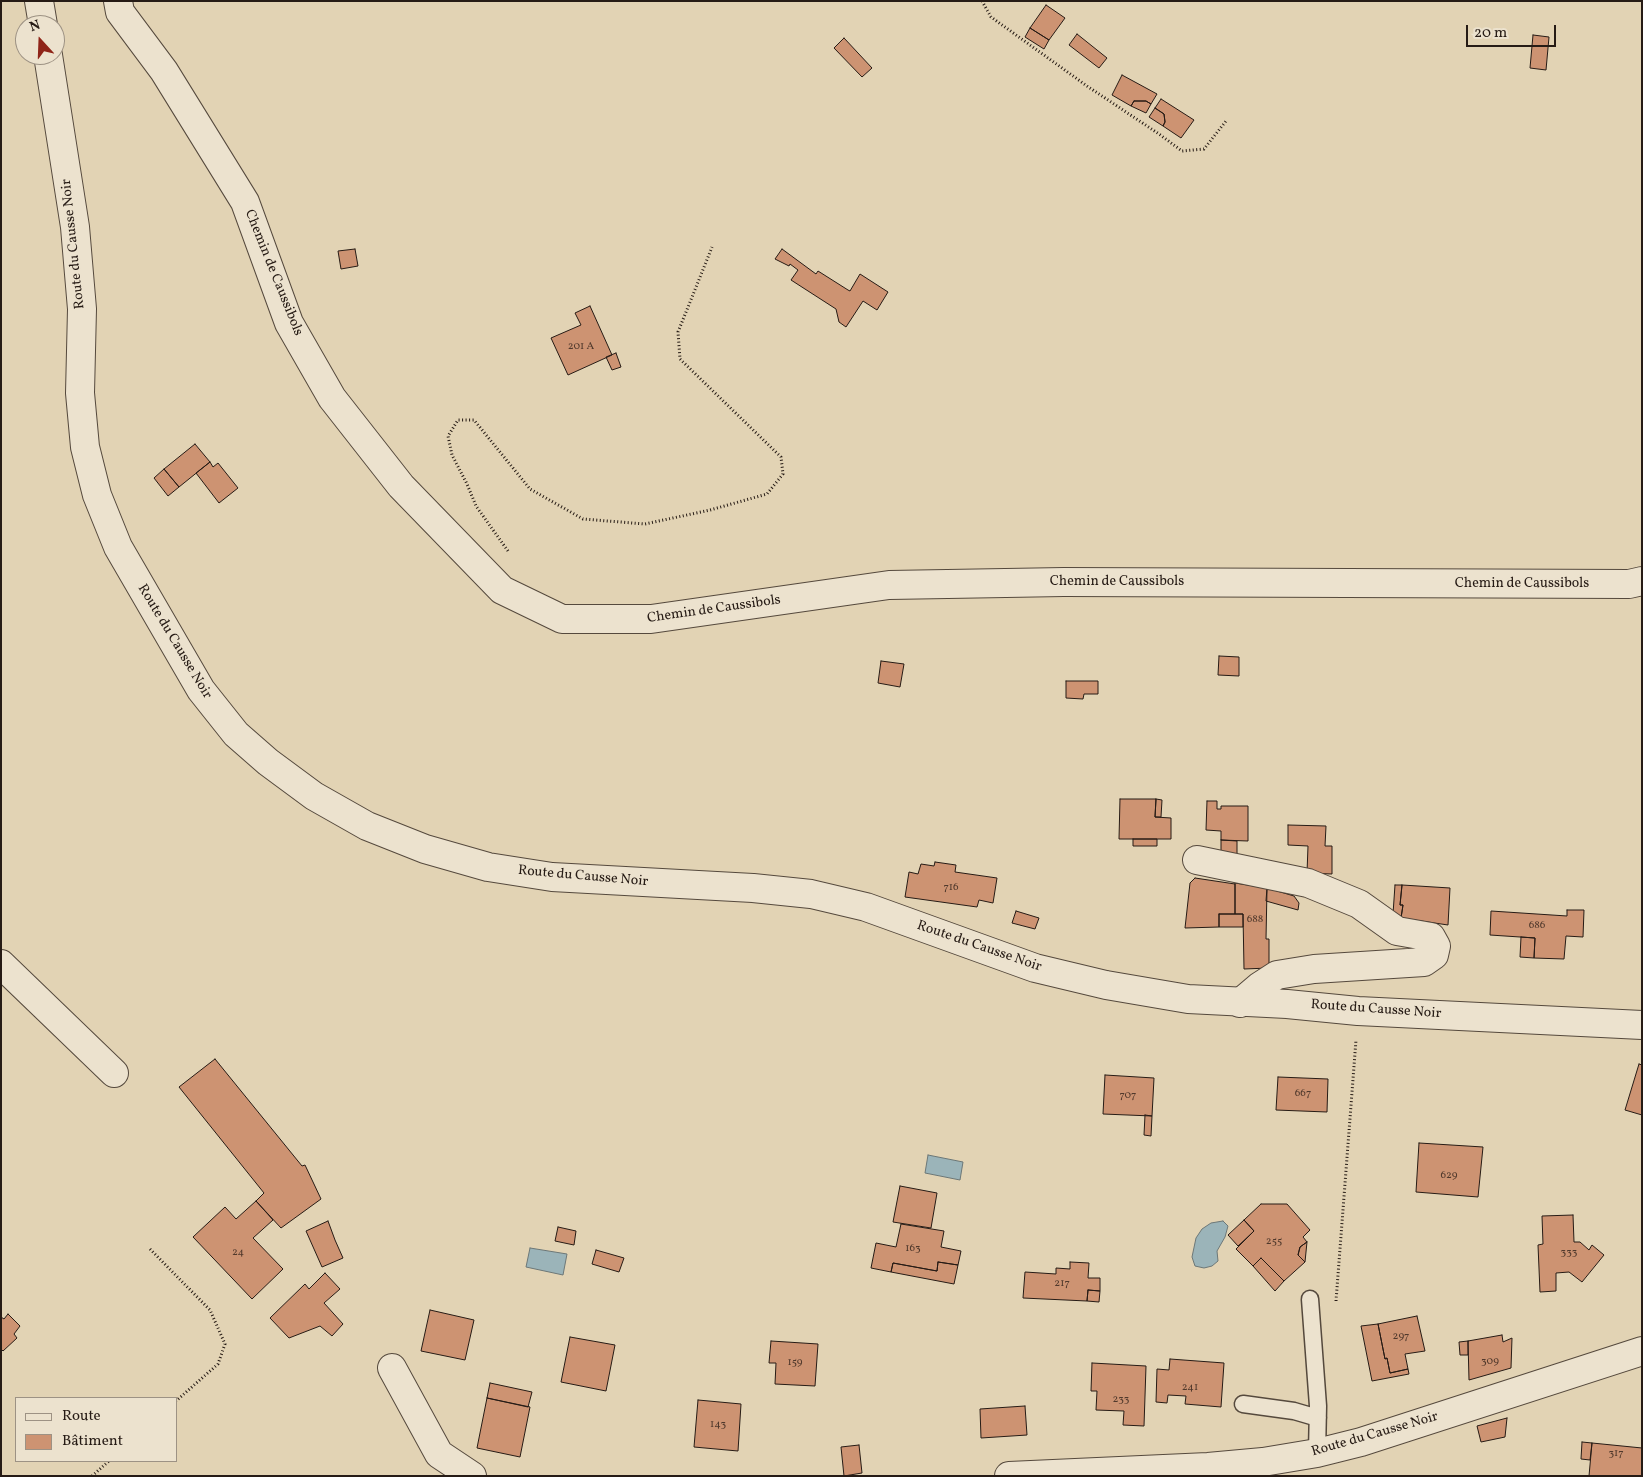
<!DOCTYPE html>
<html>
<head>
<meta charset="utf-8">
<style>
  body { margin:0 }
  #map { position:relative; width:1643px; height:1477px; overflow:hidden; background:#e2d3b4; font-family:Vollkorn,serif }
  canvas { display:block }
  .frame { position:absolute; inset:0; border:2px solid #261b15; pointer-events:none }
  .legend { position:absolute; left:15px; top:1397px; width:162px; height:65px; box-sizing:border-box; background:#ece2ce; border:1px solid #9d9284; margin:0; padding:6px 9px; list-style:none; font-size:15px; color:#261b15 }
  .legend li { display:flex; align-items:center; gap:10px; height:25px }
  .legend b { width:25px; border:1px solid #9d9284 }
  .north { position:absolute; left:15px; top:15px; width:50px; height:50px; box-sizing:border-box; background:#ece2ce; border:1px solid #9d9284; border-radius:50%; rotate:340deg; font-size:14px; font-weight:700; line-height:20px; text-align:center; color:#261b15 }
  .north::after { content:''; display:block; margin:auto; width:18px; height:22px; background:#8f2418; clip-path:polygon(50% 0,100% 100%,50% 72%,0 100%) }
  .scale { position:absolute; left:1466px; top:25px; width:90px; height:22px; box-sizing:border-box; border:2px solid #261b15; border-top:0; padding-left:6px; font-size:15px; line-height:18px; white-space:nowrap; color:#261b15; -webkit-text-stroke:4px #ece2ce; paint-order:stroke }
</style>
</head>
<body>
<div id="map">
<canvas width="1643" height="1477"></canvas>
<div class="frame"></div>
<ul class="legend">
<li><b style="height:6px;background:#ece2ce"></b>Route</li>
<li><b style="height:14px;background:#cd9372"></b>Bâtiment</li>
</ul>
<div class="north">N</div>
<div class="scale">20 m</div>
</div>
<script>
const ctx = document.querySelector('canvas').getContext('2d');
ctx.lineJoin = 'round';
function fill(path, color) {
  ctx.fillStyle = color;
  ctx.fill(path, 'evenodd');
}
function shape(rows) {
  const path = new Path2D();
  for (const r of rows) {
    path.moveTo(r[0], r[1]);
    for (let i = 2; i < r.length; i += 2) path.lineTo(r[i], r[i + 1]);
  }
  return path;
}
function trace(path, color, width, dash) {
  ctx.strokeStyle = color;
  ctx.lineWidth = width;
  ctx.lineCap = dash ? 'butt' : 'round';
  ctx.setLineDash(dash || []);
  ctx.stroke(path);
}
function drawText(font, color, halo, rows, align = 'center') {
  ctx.font = font + ' Vollkorn,serif';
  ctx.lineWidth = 4;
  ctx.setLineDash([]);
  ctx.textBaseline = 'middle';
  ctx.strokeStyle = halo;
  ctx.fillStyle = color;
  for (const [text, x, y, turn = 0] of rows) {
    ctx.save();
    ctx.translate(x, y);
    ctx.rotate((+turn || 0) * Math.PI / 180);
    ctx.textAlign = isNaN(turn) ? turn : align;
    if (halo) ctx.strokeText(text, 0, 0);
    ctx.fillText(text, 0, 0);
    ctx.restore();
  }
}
const water = shape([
  [928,1155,963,1162,960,1180,925,1173,928,1155],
  [1223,1221,1228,1226,1225,1237,1217,1251,1218,1261,1212,1266,1204,1268,1195,1266,1192,1257,1196,1238,1202,1229,1211,1223,1223,1221],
  [530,1248,567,1254,563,1275,526,1267,530,1248]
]);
const building = shape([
  [1046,5,1065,18,1049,40,1030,28,1046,5],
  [1030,28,1049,40,1044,49,1025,37,1030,28],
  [1077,34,1107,58,1099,68,1069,45,1077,34],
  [1533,35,1549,37,1546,70,1530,68,1533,35],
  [844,38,872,68,862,77,834,48,844,38],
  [1122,75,1157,94,1151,104,1146,101,1134,101,1131,106,1112,95,1122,75],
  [1161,99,1194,120,1181,138,1163,126,1165,122,1164,114,1155,108,1161,99],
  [1134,101,1146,101,1151,104,1146,113,1131,106,1134,101],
  [1155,108,1164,114,1165,122,1163,126,1149,117,1155,108],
  [355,249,358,266,341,269,338,251,355,249],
  [782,249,816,274,818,271,848,290,850,291,860,274,888,292,877,310,863,301,846,327,839,322,836,309,791,280,798,270,790,264,789,266,775,259,782,249],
  [590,306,612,355,568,375,551,338,581,325,575,313,590,306],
  [616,353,621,367,612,370,606,357,616,353],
  [195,444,210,462,179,487,164,469,195,444],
  [210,462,213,467,218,463,238,488,219,503,196,473,210,462],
  [164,469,179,487,168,496,154,478,164,469],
  [1219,656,1239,657,1239,676,1218,675,1219,656],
  [881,661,904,664,900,687,878,683,881,661],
  [1066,681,1098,681,1098,694,1084,694,1083,699,1066,698,1066,681],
  [1120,799,1156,799,1155,817,1171,818,1171,839,1119,839,1120,799],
  [1156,799,1162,800,1161,817,1155,817,1156,799],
  [1207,801,1217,801,1217,809,1221,809,1221,806,1248,806,1248,841,1221,840,1221,831,1206,830,1207,801],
  [1288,825,1326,826,1325,846,1332,846,1332,874,1307,873,1308,846,1288,845,1288,825],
  [1133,839,1157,839,1157,846,1133,846,1133,839],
  [1221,840,1237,841,1237,860,1221,855,1221,840],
  [935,862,956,865,955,872,997,878,993,903,979,900,977,907,905,897,909,872,918,874,921,864,934,866,935,862],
  [1195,878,1235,884,1235,914,1219,914,1219,927,1185,928,1190,883,1195,878],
  [1235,883,1267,888,1266,939,1269,939,1269,968,1244,969,1243,914,1235,914,1235,883],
  [1395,885,1402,885,1400,905,1403,905,1401,918,1393,914,1395,885],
  [1402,885,1450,888,1448,925,1401,918,1403,905,1400,905,1402,885],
  [1267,888,1294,896,1299,903,1298,910,1266,901,1267,888],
  [1567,910,1584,910,1583,937,1566,936,1564,959,1534,958,1535,938,1490,935,1491,911,1567,916,1567,910],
  [1016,911,1039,918,1035,929,1012,923,1016,911],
  [1219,914,1243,914,1243,927,1219,927,1219,914],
  [1521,937,1535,938,1534,958,1520,957,1521,937],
  [215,1059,302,1166,305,1165,321,1199,281,1228,256,1201,264,1193,179,1087,215,1059],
  [1639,1064,1642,1065,1642,1115,1625,1110,1639,1064],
  [1105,1075,1154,1078,1152,1116,1103,1114,1105,1075],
  [1278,1077,1328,1079,1327,1112,1276,1110,1278,1077],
  [1145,1115,1152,1116,1151,1136,1144,1135,1145,1115],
  [1419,1143,1483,1147,1478,1197,1416,1192,1419,1143],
  [900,1186,937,1193,931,1228,893,1222,900,1186],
  [256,1201,273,1220,253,1238,283,1269,252,1299,193,1237,225,1207,236,1219,256,1201],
  [1261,1204,1287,1204,1310,1230,1303,1237,1307,1242,1300,1247,1298,1255,1305,1262,1284,1281,1261,1258,1253,1266,1236,1249,1254,1231,1244,1220,1261,1204],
  [1573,1215,1574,1242,1580,1242,1589,1250,1592,1245,1604,1255,1582,1282,1569,1272,1556,1273,1556,1291,1540,1292,1538,1245,1543,1244,1542,1216,1573,1215],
  [1244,1220,1254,1231,1238,1246,1228,1235,1244,1220],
  [328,1221,335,1240,343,1258,322,1267,306,1231,328,1221],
  [901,1224,944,1231,941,1247,961,1251,958,1265,938,1262,937,1271,893,1263,891,1272,871,1268,876,1243,896,1247,901,1224],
  [558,1227,576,1231,574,1245,555,1241,558,1227],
  [1307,1242,1305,1262,1298,1255,1300,1247,1307,1242],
  [596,1250,624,1258,619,1272,592,1264,596,1250],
  [1261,1258,1284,1281,1275,1291,1253,1266,1261,1258],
  [938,1262,958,1265,954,1284,891,1272,893,1263,937,1271,938,1262],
  [1070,1262,1089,1263,1088,1278,1100,1278,1100,1291,1088,1290,1087,1301,1023,1298,1025,1272,1056,1274,1056,1268,1070,1269,1070,1262],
  [325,1273,340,1289,324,1303,343,1324,332,1336,320,1326,289,1338,270,1318,305,1284,309,1289,325,1273],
  [1088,1290,1100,1291,1099,1302,1087,1301,1088,1290],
  [430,1310,474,1320,465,1360,421,1351,430,1310],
  [8,1314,20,1326,14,1334,17,1338,3,1351,1,1349,1,1317,4,1319,8,1314],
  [1417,1316,1425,1351,1405,1354,1408,1369,1390,1373,1387,1358,1385,1359,1378,1324,1417,1316],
  [1378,1324,1385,1359,1387,1358,1390,1373,1408,1369,1409,1374,1372,1381,1361,1326,1378,1324],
  [1502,1335,1503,1342,1512,1338,1511,1368,1469,1380,1468,1341,1502,1335],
  [570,1337,615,1345,606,1391,561,1382,570,1337],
  [771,1341,818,1344,815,1386,775,1384,776,1363,769,1363,771,1341],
  [1468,1341,1468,1355,1460,1355,1459,1342,1468,1341],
  [1170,1359,1224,1363,1221,1407,1185,1404,1186,1396,1168,1395,1167,1403,1156,1402,1157,1369,1169,1370,1170,1359],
  [1092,1363,1146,1366,1144,1426,1123,1425,1124,1411,1096,1410,1097,1391,1091,1391,1092,1363],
  [490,1383,532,1392,528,1407,487,1398,490,1383],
  [487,1398,530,1407,520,1457,477,1448,487,1398],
  [698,1400,741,1404,738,1451,694,1447,698,1400],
  [1025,1406,1027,1435,981,1438,980,1409,1025,1406],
  [1507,1418,1505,1437,1481,1442,1477,1426,1507,1418],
  [1582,1442,1592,1443,1590,1460,1581,1459,1582,1442],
  [1592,1443,1642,1448,1642,1476,1589,1476,1592,1443],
  [859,1445,862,1473,844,1476,841,1447,859,1445]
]);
const path = shape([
  [982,1,991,17,1087,86,1159,134,1182,151,1204,149,1226,121],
  [508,551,476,506,467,484,452,455,448,436,458,420,474,420,530,489,583,519,645,524,710,510,767,494,783,474,781,457,680,359,678,332,712,247],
  [150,1249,210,1310,225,1344,218,1364,176,1401],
  [1336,1301,1356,1040],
  [92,1476,109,1461]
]);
const service = shape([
  [1310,1299,1318,1406,1317,1453],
  [1243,1404,1294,1411,1318,1418]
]);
const minor = shape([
  [118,1,120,12,164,71,245,202,289,323,332,398,401,486,502,590,562,619,651,619,889,585,1064,582,1629,584,1642,581],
  [1197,860,1308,883,1359,904,1397,931,1431,937,1436,946,1434,955,1424,962,1314,969,1277,975,1260,986,1240,1003],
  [1,964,114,1073],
  [392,1368,439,1454,472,1476]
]);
const tertiary = shape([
  [39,1,43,25],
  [48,55,75,227,82,309,80,393,85,447,97,495,118,547,201,690,236,734,268,762,314,796,367,826,425,849,488,867,552,877,753,888,811,894,866,907,1035,968,1106,985,1188,999,1287,1004,1358,1011,1642,1025],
  [1009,1476,1208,1467,1263,1462,1317,1453,1361,1442,1642,1351]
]);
const numberNames = [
  ["201 A",581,347],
  ["716",951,888],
  ["688",1255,920],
  ["686",1537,926],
  ["667",1303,1094],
  ["707",1128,1096],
  ["629",1449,1176],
  ["255",1274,1242],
  ["163",913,1249],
  ["24",238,1253],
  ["333",1569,1253],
  ["217",1062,1284],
  ["297",1401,1337],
  ["309",1490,1362],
  ["159",795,1363],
  ["241",1190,1388],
  ["233",1121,1400],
  ["143",718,1425],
  ["317",1616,1454]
];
const streetNames = [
  ["Route du Causse Noir",74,244,-96],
  ["Chemin de Caussibols",273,273,68],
  ["Chemin de Caussibols",1117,582],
  ["Chemin de Caussibols",1522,584],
  ["Chemin de Caussibols",714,610,-8],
  ["Route du Causse Noir",174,642,59],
  ["Route du Causse Noir",583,877,5],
  ["Route du Causse Noir",979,947,19],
  ["Route du Causse Noir",1376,1010,4],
  ["Route du Causse Noir",1375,1435,-16]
];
fill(water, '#9bb4b9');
trace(water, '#6c7777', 1);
fill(building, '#cd9372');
trace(building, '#261b15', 1);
trace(service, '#55493d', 19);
trace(minor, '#55493d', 30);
trace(tertiary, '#55493d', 30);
trace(path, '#261b15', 3, [1, 2.5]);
trace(service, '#ece2ce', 16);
trace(minor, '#ece2ce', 28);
trace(tertiary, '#ece2ce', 28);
drawText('11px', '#50392c', null, numberNames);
drawText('14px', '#261b15', '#ece2ce', streetNames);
</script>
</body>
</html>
